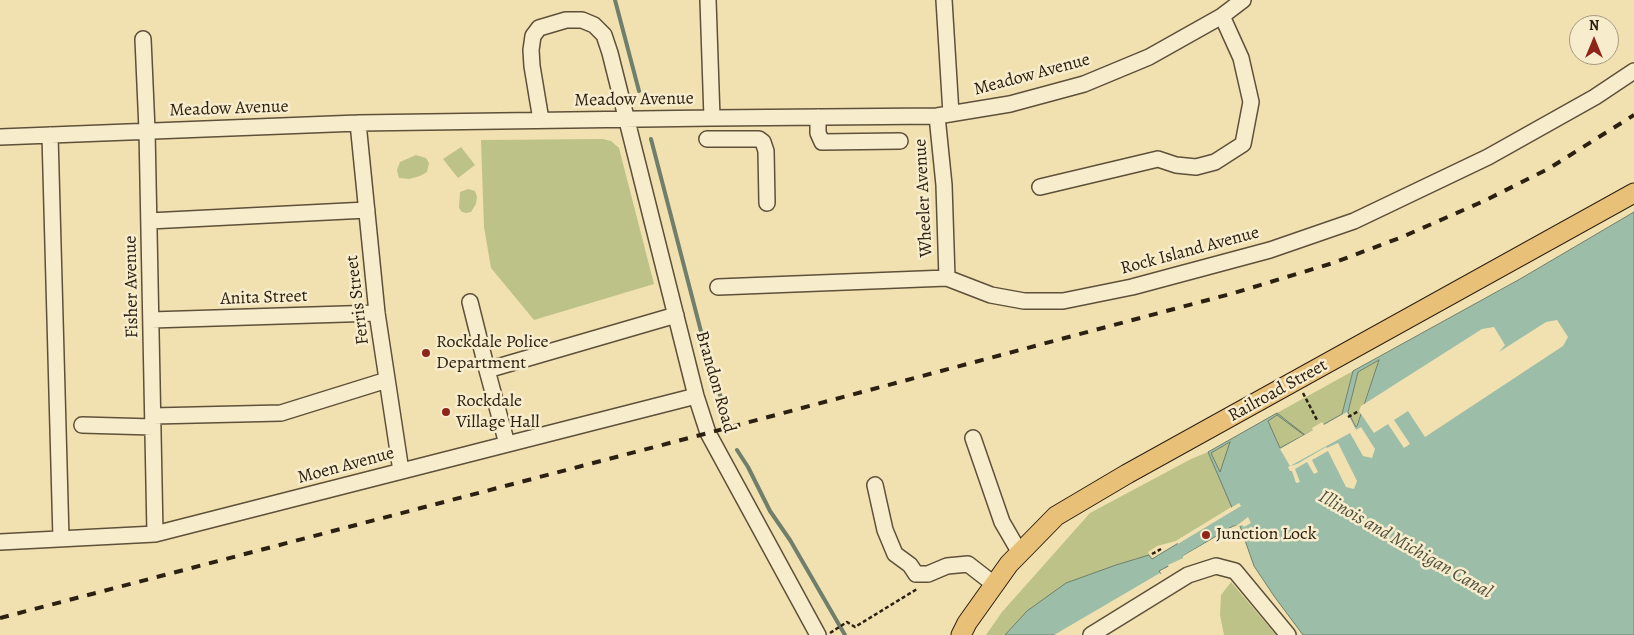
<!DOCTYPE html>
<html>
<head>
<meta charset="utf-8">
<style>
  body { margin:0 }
  #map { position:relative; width:1634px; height:635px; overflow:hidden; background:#f2e1b0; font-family:Alegreya,serif }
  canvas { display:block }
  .north { position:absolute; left:1569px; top:15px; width:50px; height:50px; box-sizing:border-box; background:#f7eccc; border:1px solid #a69a82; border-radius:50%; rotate:0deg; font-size:14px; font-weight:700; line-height:20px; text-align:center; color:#2c2012 }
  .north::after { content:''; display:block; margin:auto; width:18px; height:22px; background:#8f2418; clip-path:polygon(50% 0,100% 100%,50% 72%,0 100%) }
</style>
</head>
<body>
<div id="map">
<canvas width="1634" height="635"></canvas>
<div class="north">N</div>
</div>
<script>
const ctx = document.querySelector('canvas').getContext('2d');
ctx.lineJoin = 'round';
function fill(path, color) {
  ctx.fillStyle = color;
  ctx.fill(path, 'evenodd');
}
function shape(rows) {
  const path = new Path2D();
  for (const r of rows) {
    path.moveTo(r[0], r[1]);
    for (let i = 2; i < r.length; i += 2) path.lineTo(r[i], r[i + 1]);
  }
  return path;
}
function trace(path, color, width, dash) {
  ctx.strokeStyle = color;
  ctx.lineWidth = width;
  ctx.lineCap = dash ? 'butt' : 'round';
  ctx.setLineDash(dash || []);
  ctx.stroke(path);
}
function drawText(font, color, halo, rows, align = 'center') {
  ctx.font = font + ' Alegreya,serif';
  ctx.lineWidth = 5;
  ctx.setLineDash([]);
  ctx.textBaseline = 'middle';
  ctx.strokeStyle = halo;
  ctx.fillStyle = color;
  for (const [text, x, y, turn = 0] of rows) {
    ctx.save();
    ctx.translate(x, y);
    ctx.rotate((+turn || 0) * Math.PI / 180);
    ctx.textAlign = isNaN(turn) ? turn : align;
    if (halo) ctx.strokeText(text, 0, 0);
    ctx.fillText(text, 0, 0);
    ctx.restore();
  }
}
const green = shape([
  [603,139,611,141,619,148,654,284,534,320,491,268,484,227,481,140],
  [461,147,475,165,458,178,443,159],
  [416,155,426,158,429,163,427,172,420,176,409,179,399,178,397,170,400,162],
  [468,189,475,191,477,197,476,204,471,212,466,213,462,212,459,208,460,192],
  [1379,360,1356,427,1348,412,1358,372],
  [1353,371,1342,414,1280,449,1267,421,1277,415,1289,423,1277,413],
  [1231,442,1220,473,1211,453],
  [1208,452,1233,506,1176,541,1157,546,1148,552,1152,560,1057,635,986,635,1002,612,1090,513,1191,459],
  [1231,582,1276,635,1224,635,1220,615,1221,595]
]);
const water = shape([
  [1634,212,1634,635,1303,635,1274,596,1254,566,1240,526,1233,526,1183,556,1184,558,1159,571,1161,574,1057,635,1005,635,1027,611,1066,583,1116,565,1149,555,1152,559,1233,510,1208,452,1277,413,1305,435,1314,430,1342,414,1353,371,1520,279,1634,212],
  [1379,360,1357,426,1356,427,1348,412,1358,372,1379,360],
  [1277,415,1304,435,1280,448,1268,421,1277,415],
  [1230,442,1220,472,1211,453,1230,442]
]);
const pier = shape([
  [1557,320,1568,337,1563,346,1425,437,1408,411,1394,420,1410,444,1404,448,1388,424,1374,433,1359,411,1361,406,1482,329,1494,327,1505,345,1499,352,1546,322],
  [1347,412,1356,430,1361,427,1375,449,1372,458,1363,456,1350,433,1290,466,1297,464,1326,447,1327,448,1338,443,1357,481,1354,489,1346,487,1328,451,1312,460,1318,472,1314,474,1307,462,1295,469,1300,482,1296,483,1292,471,1290,471,1288,467,1290,466,1280,449,1313,430,1312,428,1322,422,1324,425],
  [1239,503,1241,506,1178,544,1176,541],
  [1248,517,1251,523,1244,527,1242,525,1234,529,1186,557,1185,560,1169,568,1168,565,1183,558,1183,556,1239,524],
  [1160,573,1162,576,1142,588,1062,635,1054,635]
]);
const stream = shape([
  [615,0,639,91],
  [651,139,710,366,728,418],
  [737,450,748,467,770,511,790,540,845,635]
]);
const path = shape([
  [1303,393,1317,420],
  [1348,417,1359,411],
  [1152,554,1161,549],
  [830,633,847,622,855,627,917,589]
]);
const minor = shape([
  [708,0,712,118],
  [944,0,951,114],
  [143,39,147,130,155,534],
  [937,116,944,185,947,278],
  [818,117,818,133,822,142,900,141],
  [541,120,532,66,531,50,533,36,539,28,566,20,582,20,594,25,604,35,610,53,696,396,708,433,818,635],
  [358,123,377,313,401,471],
  [50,135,61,539],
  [0,137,358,123,712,118,937,116,1010,104,1084,84,1149,57,1222,16,1243,0],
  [707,139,759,139,763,142,766,151,767,203],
  [1040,187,1158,159,1176,165,1196,167,1215,162,1243,144,1251,102,1241,58,1222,16],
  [149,221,367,210],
  [718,287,947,278,991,295,1024,301,1063,301,1132,287,1270,250,1354,221,1488,157,1595,97,1634,71],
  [470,302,487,370,676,315],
  [151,320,377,313],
  [487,370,507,444],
  [153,416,281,413,387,380],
  [82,425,153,427],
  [973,438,1002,522,1020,553],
  [875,485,885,530,895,554,910,565,916,574,928,574,947,566,968,564,995,585],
  [0,542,155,534,696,396],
  [1091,635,1188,575,1216,566,1235,571,1288,635]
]);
const major = shape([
  [961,635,967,623,1009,564,1056,516,1127,474,1634,193]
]);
const rail = shape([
  [0,618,708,433,1234,293,1333,263,1402,237,1484,201,1548,169,1634,115]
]);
const markers = [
  [426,353,5,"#8f2418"],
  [446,412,5,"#8f2418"],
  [1206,535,5,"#8f2418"]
];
const streetNames = [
  ["Meadow Avenue",1032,75,-15],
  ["Meadow Avenue",634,100,-1],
  ["Meadow Avenue",229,109,-2],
  ["Wheeler Avenue",924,198,-93],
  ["Rock Island Avenue",1190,251,-15],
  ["Fisher Avenue",132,287,-91],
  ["Anita Street",264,298,-2],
  ["Ferris Street",358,300,-97],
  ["Brandon Road",715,382,74],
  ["Railroad Street",1278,391,-29],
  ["Moen Avenue",346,466,-15]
];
const poiNames = [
  ["Rockdale Police",436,343],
  ["Department",436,364],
  ["Rockdale",456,402],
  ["Village Hall",456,423],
  ["Junction Lock",1216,535]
];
const waterNames = [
  ["Illinois and Michigan Canal",1405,545,30]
];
fill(green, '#bdc289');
fill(water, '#9cbea8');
trace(water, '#6f7f6c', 1);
fill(pier, '#f2e1b0');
trace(stream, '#6f7f6c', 4);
trace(minor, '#5e503a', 18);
trace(major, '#2c2012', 21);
trace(path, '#2c2012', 2.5, [4, 2.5]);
trace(minor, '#f7eccc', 15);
trace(major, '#e9c078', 19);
trace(rail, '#2c2012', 4, [9, 9]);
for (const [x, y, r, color] of markers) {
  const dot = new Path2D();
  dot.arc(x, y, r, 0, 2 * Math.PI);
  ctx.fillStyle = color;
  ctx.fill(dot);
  trace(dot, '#f7eccc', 2);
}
drawText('18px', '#2c2012', '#f7eccc', streetNames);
drawText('18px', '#2c2012', '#f7eccc', poiNames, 'left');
drawText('italic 19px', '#4e4f3f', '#f7eccc', waterNames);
</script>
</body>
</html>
